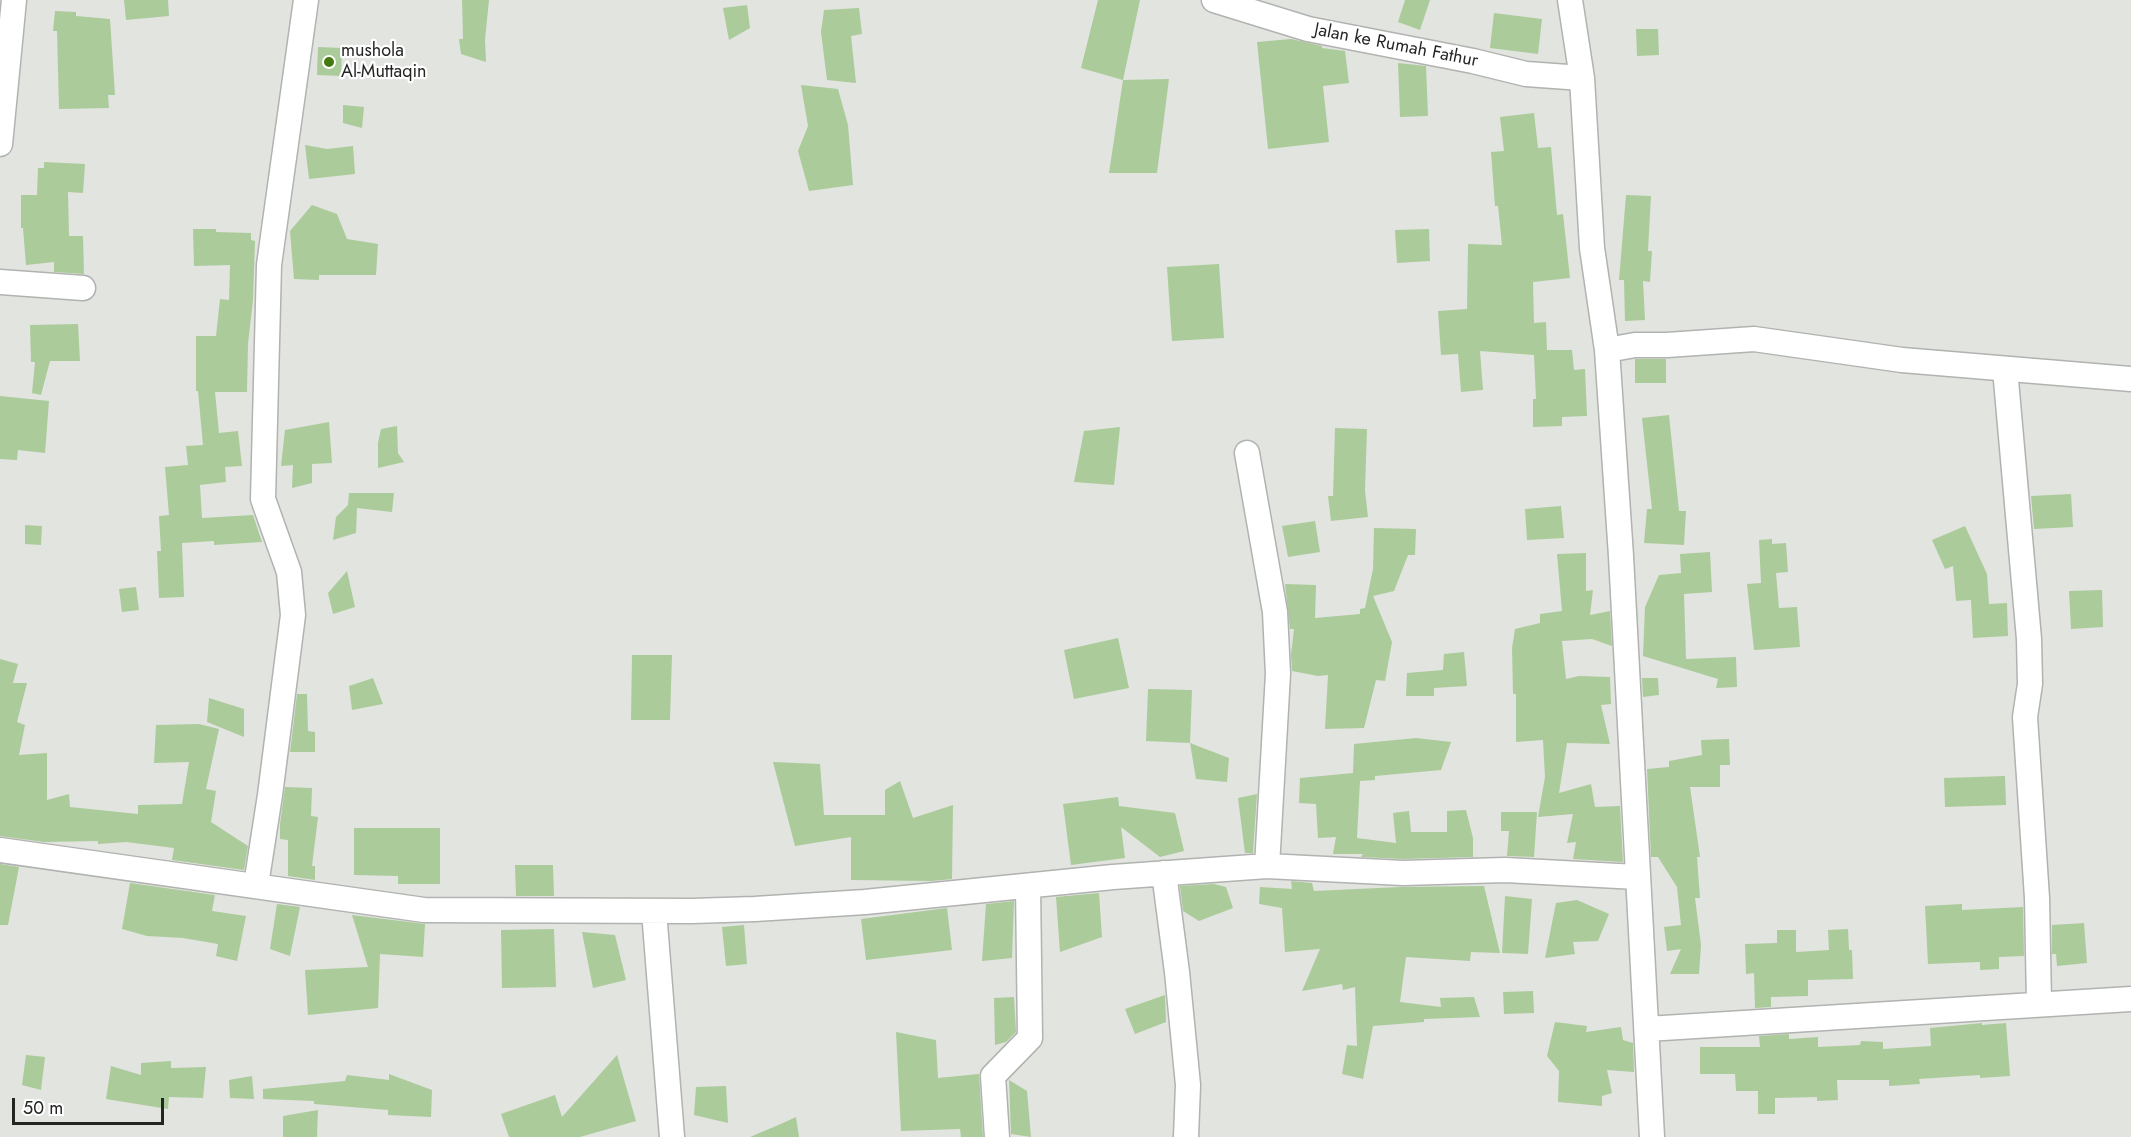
<!DOCTYPE html>
<html>
<head>
<meta charset="utf-8">
<style>
  body { margin:0 }
  #map { position:relative; width:2131px; height:1137px; overflow:hidden; background:#e2e4e0; font-family:Jost,sans-serif }
  canvas { display:block }
  .scale { position:absolute; left:12px; top:1098px; width:152px; height:27px; box-sizing:border-box; border:3px solid #242523; border-top:0; padding-left:8px; font-size:18px; line-height:21px; white-space:nowrap; color:#242523; -webkit-text-stroke:4px #fff; paint-order:stroke }
</style>
</head>
<body>
<div id="map">
<canvas width="2131" height="1137"></canvas>
<div class="scale">50 m</div>
</div>
<script>
const ctx = document.querySelector('canvas').getContext('2d');
ctx.lineJoin = 'round';
function fill(path, color) {
  ctx.fillStyle = color;
  ctx.fill(path, 'evenodd');
}
function shape(rows) {
  const path = new Path2D();
  for (const r of rows) {
    path.moveTo(r[0], r[1]);
    for (let i = 2; i < r.length; i += 2) path.lineTo(r[i], r[i + 1]);
  }
  return path;
}
function trace(path, color, width, dash) {
  ctx.strokeStyle = color;
  ctx.lineWidth = width;
  ctx.lineCap = dash ? 'butt' : 'round';
  ctx.setLineDash(dash || []);
  ctx.stroke(path);
}
function drawText(font, color, halo, rows, align = 'center') {
  ctx.font = font + ' Jost,sans-serif';
  ctx.lineWidth = 4.5;
  ctx.setLineDash([]);
  ctx.textBaseline = 'middle';
  ctx.strokeStyle = halo;
  ctx.fillStyle = color;
  for (const [text, x, y, turn = 0] of rows) {
    ctx.save();
    ctx.translate(x, y);
    ctx.rotate((+turn || 0) * Math.PI / 180);
    ctx.textAlign = isNaN(turn) ? turn : align;
    if (halo) ctx.strokeText(text, 0, 0);
    ctx.fillText(text, 0, 0);
    ctx.restore();
  }
}
const building = shape([
  [124,0,168,0,169,16,126,20],
  [462,0,489,0,485,40,486,62,461,54,459,39,463,39],
  [1098,0,1140,0,1123,80,1081,68],
  [1405,0,1430,0,1420,30,1398,22],
  [747,5,750,28,729,40,723,8],
  [859,8,862,34,851,36,856,83,827,80,821,32,824,10],
  [55,11,76,12,76,16,110,19,115,95,108,95,109,108,59,109,57,31,53,31],
  [1494,13,1542,19,1538,54,1490,48],
  [1636,29,1658,29,1659,55,1637,56],
  [1291,39,1322,46,1322,48,1345,51,1349,83,1323,86,1329,142,1268,149,1257,42],
  [318,47,342,48,341,76,317,75],
  [1398,63,1426,66,1428,116,1400,117],
  [1169,79,1157,173,1109,173,1123,80],
  [801,85,838,89,848,125,853,185,809,191,798,151,808,126],
  [343,105,364,107,362,128,343,123],
  [1534,113,1538,148,1551,147,1557,215,1563,214,1570,278,1533,282,1534,323,1546,322,1547,350,1572,350,1574,370,1585,369,1587,416,1562,417,1562,426,1533,427,1533,399,1536,399,1534,355,1480,351,1483,390,1461,392,1458,354,1441,355,1438,311,1467,309,1468,244,1502,245,1498,206,1495,206,1491,152,1504,151,1500,117],
  [305,145,327,149,353,146,355,174,309,179],
  [44,162,85,164,83,193,68,192,69,236,83,236,84,274,54,272,54,262,26,265,23,228,21,228,21,195,37,195,38,168,44,168],
  [1626,195,1651,196,1648,251,1652,251,1650,282,1643,281,1645,320,1625,321,1624,280,1619,280],
  [312,205,337,214,347,239,378,244,376,275,319,275,319,280,294,279,290,231],
  [193,229,216,229,216,232,251,233,251,240,255,241,253,300,248,344,247,392,215,392,219,433,238,431,242,466,225,467,226,482,200,485,202,518,253,515,262,542,214,545,214,541,182,543,184,597,159,598,157,551,161,551,159,516,169,515,165,467,188,465,186,446,203,445,198,391,196,391,196,336,216,336,220,299,229,300,230,265,194,266],
  [1429,229,1430,261,1397,263,1395,230],
  [1219,264,1224,338,1172,341,1167,267],
  [78,324,80,361,50,361,41,395,32,393,35,362,31,362,30,325],
  [1635,359,1666,359,1666,383,1635,383],
  [0,396,49,401,45,453,18,450,17,460,0,459],
  [1669,415,1679,511,1686,511,1684,545,1644,543,1647,509,1652,509,1642,418],
  [329,422,332,463,312,464,312,483,292,488,293,465,281,466,285,430],
  [397,426,398,453,404,462,378,468,378,443,381,429],
  [1120,427,1114,485,1074,482,1084,431],
  [1335,428,1367,429,1365,491,1368,517,1331,521,1328,496,1333,496],
  [349,493,394,493,392,512,357,508,356,533,333,540,336,517,348,505],
  [2071,494,2073,527,2034,529,2031,496],
  [1561,506,1564,538,1527,540,1525,509],
  [1315,521,1320,552,1288,557,1282,526],
  [25,525,42,526,41,545,25,544],
  [1965,526,1987,574,1989,604,2007,603,2008,636,1973,638,1971,600,1956,601,1953,566,1945,569,1932,540],
  [1374,528,1416,529,1415,555,1408,555,1394,591,1373,596,1392,642,1385,681,1376,680,1364,728,1325,729,1328,675,1318,676,1292,671,1291,655,1294,629,1290,629,1285,584,1316,585,1315,618,1360,614,1360,609,1365,608,1373,569],
  [1772,539,1772,544,1786,543,1788,572,1776,573,1779,608,1797,607,1800,647,1754,650,1747,584,1761,583,1759,540],
  [1710,552,1712,592,1684,594,1686,659,1736,657,1737,687,1716,688,1718,679,1643,656,1645,607,1659,575,1681,573,1680,554],
  [1586,553,1586,591,1593,590,1590,615,1610,611,1612,646,1592,639,1562,641,1566,679,1579,676,1610,677,1611,704,1601,705,1610,744,1567,743,1559,793,1591,784,1595,807,1620,806,1623,862,1573,859,1576,842,1567,843,1573,814,1538,817,1545,777,1543,740,1516,742,1516,694,1513,694,1512,648,1515,629,1540,623,1540,614,1562,611,1557,554],
  [347,571,355,607,333,614,328,593],
  [136,587,139,610,122,612,119,589],
  [2102,590,2103,627,2071,629,2069,591],
  [1118,638,1129,688,1074,699,1064,650],
  [1464,652,1467,686,1434,688,1434,696,1406,696,1407,673,1443,670,1444,654],
  [632,655,672,655,670,720,631,720],
  [0,659,18,664,13,683,27,683,17,722,25,725,19,755,47,753,47,800,69,794,70,807,138,814,138,805,182,804,189,762,154,763,156,725,199,724,219,729,206,789,216,791,211,822,248,846,244,870,172,860,174,848,126,842,98,844,98,841,44,842,0,836],
  [373,678,383,704,352,710,349,686],
  [1642,678,1658,678,1659,695,1643,697],
  [1148,689,1192,690,1190,743,1146,741],
  [297,694,307,694,308,731,315,732,315,752,290,752],
  [209,698,244,709,244,737,207,722],
  [1416,738,1451,742,1441,770,1375,776,1375,780,1360,781,1357,838,1396,843,1393,813,1409,811,1411,832,1447,832,1447,811,1466,810,1473,838,1473,857,1403,859,1361,857,1363,854,1333,854,1336,837,1318,838,1316,804,1299,803,1300,778,1353,773,1354,744],
  [1729,739,1730,765,1720,765,1720,787,1690,787,1700,857,1697,857,1700,898,1695,898,1701,945,1699,974,1670,974,1681,949,1667,951,1664,927,1681,925,1677,887,1658,857,1651,857,1647,769,1669,767,1669,761,1702,755,1701,740],
  [1190,743,1229,758,1227,782,1196,779],
  [773,762,820,764,824,815,885,815,885,790,900,781,913,818,953,805,952,879,932,881,851,880,851,837,795,846],
  [2005,776,2006,805,1945,807,1944,778],
  [285,787,312,788,311,816,318,817,312,866,315,866,315,880,288,876,288,840,280,839,280,824],
  [1257,794,1253,853,1245,853,1238,798],
  [1118,797,1119,806,1175,813,1184,851,1160,857,1121,827,1125,858,1071,865,1063,804],
  [1501,812,1537,812,1534,857,1507,856,1509,831,1501,831],
  [354,828,440,828,440,884,398,884,398,876,354,875],
  [0,864,19,867,8,925,0,925],
  [515,865,553,865,554,896,516,896],
  [1291,881,1312,883,1314,891,1400,887,1484,886,1500,953,1471,952,1470,961,1406,957,1400,1002,1441,1007,1440,998,1474,997,1480,1017,1424,1019,1424,1022,1373,1026,1363,1079,1342,1074,1347,1045,1357,1046,1355,987,1343,990,1342,984,1302,991,1320,949,1285,952,1282,908,1259,904,1260,887,1292,889],
  [130,883,215,895,212,911,246,916,237,961,216,956,218,944,183,938,147,936,122,929],
  [1214,884,1226,887,1233,908,1199,921,1183,911,1180,886],
  [1099,893,1102,937,1060,952,1056,897],
  [1505,896,1532,899,1528,954,1502,953],
  [1577,900,1609,914,1598,941,1573,942,1575,954,1545,958,1556,903],
  [1014,901,1012,958,982,961,986,904],
  [277,904,300,907,290,956,270,949],
  [1962,904,1962,910,2023,907,2024,956,1999,957,1999,969,1980,970,1980,962,1928,964,1925,906],
  [947,908,952,950,866,960,861,919],
  [352,915,425,924,423,957,380,954,378,1008,308,1015,305,970,368,967],
  [2084,923,2087,963,2057,966,2056,954,2052,954,2052,925],
  [744,925,747,964,726,966,722,927],
  [554,929,556,987,502,988,501,930],
  [1848,929,1849,950,1852,950,1853,979,1808,980,1808,996,1771,997,1771,1007,1755,1008,1754,973,1746,974,1745,944,1777,943,1777,930,1796,930,1796,952,1829,950,1828,930],
  [582,932,615,935,626,980,593,988],
  [1533,991,1534,1013,1504,1014,1503,992],
  [1165,995,1166,1022,1135,1034,1125,1009],
  [1014,997,1016,1032,1006,1042,995,1045,994,998],
  [1555,1022,1587,1026,1586,1032,1621,1027,1623,1040,1633,1043,1634,1072,1607,1070,1612,1093,1602,1096,1602,1106,1558,1102,1559,1071,1547,1056],
  [1982,1023,1982,1025,2006,1023,2010,1076,1980,1078,1980,1075,1919,1079,1920,1084,1889,1086,1889,1080,1837,1080,1838,1100,1817,1101,1817,1097,1775,1098,1775,1114,1758,1114,1758,1091,1736,1091,1735,1074,1700,1074,1700,1047,1760,1047,1759,1036,1789,1034,1789,1039,1818,1037,1818,1047,1860,1045,1861,1041,1883,1042,1883,1049,1931,1046,1930,1028],
  [896,1032,936,1040,938,1078,979,1074,983,1137,961,1137,960,1129,901,1131],
  [26,1055,45,1057,41,1090,22,1085],
  [617,1055,636,1121,580,1137,509,1137,501,1114,555,1095,562,1117],
  [171,1061,171,1068,206,1067,203,1098,169,1097,168,1109,106,1099,111,1066,141,1075,141,1063],
  [389,1074,432,1090,431,1117,388,1115,388,1110,314,1104,314,1101,263,1099,263,1089,345,1081,347,1075,389,1080],
  [252,1076,254,1099,230,1098,229,1080],
  [1009,1080,1027,1091,1031,1137,1011,1134],
  [726,1086,728,1123,694,1115,696,1087],
  [318,1110,317,1137,283,1137,283,1116],
  [796,1117,799,1137,750,1137,783,1123]
]);
const minor = shape([
  [1214,0,1308,29,1473,61,1526,74,1582,78],
  [1570,0,1582,78,1592,248,1607,350,1621,556,1652,1137],
  [0,144,14,0],
  [0,282,83,288],
  [1607,350,1635,345,1667,345,1754,339,1902,360,2131,379],
  [2005,369,2029,639,2030,684,2025,717,2037,898,2039,1004],
  [1247,453,1275,612,1278,674,1267,866],
  [0,850,424,910,692,911,755,909,865,902,1113,877,1267,866,1403,873,1505,870,1637,877],
  [1164,873,1177,972,1188,1085,1186,1137],
  [256,885,270,795,293,615,289,572,263,499,269,265,306,0],
  [654,911,672,1137],
  [1647,1029,2131,999],
  [997,1137,993,1076,1030,1038,1028,886]
]);
const markers = [
  [329,62,6,"#427a0e"]
];
const streetNames = [
  ["Jalan ke Rumah Fathur",1396,46,11]
];
const poiNames = [
  ["mushola",341,52],
  ["Al-Muttaqin",341,73]
];
fill(building, '#abcb9a');
trace(minor, '#b1b3b0', 27);
trace(minor, '#fff', 24);
for (const [x, y, r, color] of markers) {
  const dot = new Path2D();
  dot.arc(x, y, r, 0, 2 * Math.PI);
  ctx.fillStyle = color;
  ctx.fill(dot);
  trace(dot, '#fff', 2);
}
drawText('18px', '#242523', '#fff', streetNames);
drawText('18px', '#242523', '#fff', poiNames, 'left');
</script>
</body>
</html>
